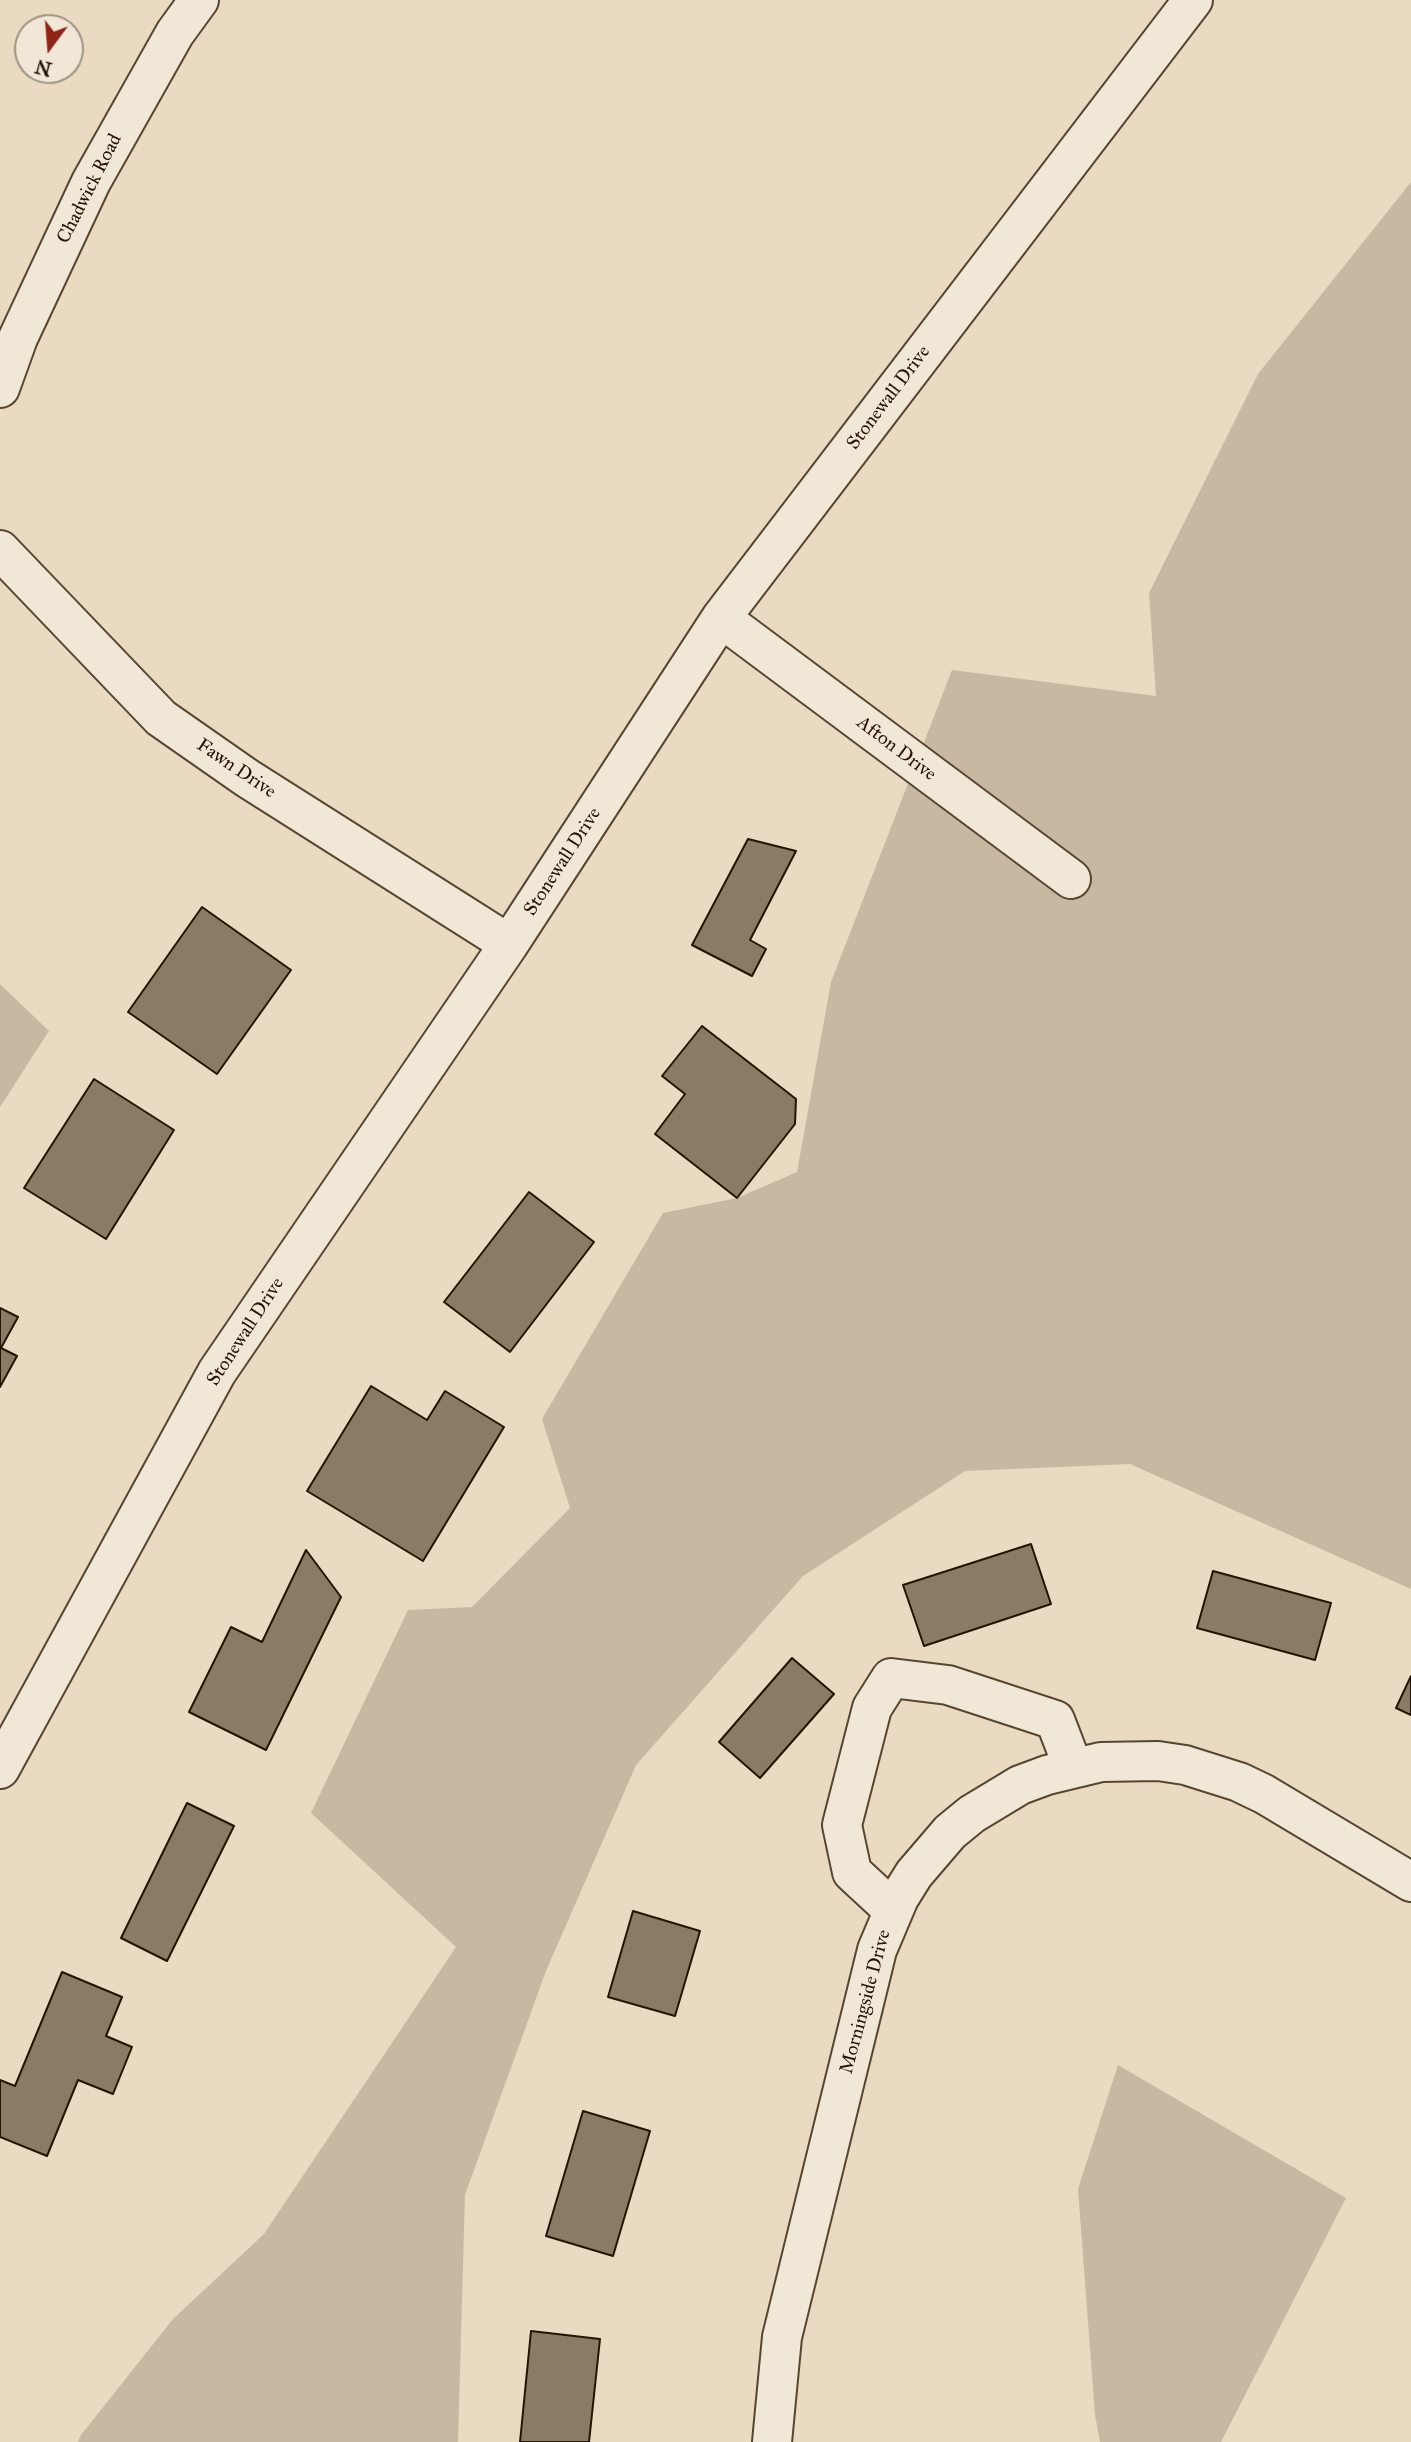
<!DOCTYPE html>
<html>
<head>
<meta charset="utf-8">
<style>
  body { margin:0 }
  #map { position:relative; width:1411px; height:2442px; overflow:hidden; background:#eadac2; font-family:"IM FELL Great Primer",serif }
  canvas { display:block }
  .north { position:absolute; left:14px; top:14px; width:70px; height:70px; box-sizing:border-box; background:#f1e7d7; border:2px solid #9f9381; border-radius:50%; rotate:196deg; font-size:19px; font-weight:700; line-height:28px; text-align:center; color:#251401 }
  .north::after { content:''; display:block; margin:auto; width:24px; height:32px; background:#8f2418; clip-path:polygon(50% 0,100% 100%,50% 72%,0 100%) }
</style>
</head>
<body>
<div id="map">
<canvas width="1411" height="2442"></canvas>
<div class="north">N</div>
</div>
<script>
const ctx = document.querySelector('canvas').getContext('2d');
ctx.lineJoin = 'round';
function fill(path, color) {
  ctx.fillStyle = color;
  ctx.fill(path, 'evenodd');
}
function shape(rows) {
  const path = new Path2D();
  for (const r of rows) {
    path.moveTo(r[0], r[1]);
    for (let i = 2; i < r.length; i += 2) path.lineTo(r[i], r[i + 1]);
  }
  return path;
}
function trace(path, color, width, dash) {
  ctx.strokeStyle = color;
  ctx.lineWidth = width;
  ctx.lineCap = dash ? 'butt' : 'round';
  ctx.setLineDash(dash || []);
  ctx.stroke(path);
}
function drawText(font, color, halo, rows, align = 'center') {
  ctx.font = font + ' "IM FELL Great Primer",serif';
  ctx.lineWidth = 6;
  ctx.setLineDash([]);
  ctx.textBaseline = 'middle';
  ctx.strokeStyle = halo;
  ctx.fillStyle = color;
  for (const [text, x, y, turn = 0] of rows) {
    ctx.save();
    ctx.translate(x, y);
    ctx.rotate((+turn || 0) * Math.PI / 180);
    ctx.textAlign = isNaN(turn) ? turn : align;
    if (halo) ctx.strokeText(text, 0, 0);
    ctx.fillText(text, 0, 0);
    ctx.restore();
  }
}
const green = shape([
  [1411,182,1411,1589,1130,1464,965,1471,803,1576,636,1765,546,1971,465,2195,458,2442,78,2442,81,2435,173,2319,264,2234,456,1947,311,1813,408,1610,472,1607,570,1508,542,1419,663,1213,737,1198,797,1172,831,982,952,670,1156,696,1149,593,1258,374],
  [0,984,49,1031,0,1107],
  [1118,2065,1346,2198,1221,2442,1100,2442,1095,2415,1078,2189]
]);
const building = shape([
  [748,839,796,851,750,940,766,949,752,976,692,945,748,839],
  [202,907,291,970,217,1074,128,1012,202,907],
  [702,1026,796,1099,795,1124,737,1198,655,1134,685,1094,662,1076,702,1026],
  [94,1079,174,1130,106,1239,24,1188,94,1079],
  [529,1192,594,1242,510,1352,444,1302,529,1192],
  [0,1308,18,1317,1,1348,17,1356,0,1387,0,1308],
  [371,1386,427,1420,445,1391,504,1427,423,1561,307,1491,371,1386],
  [1031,1544,1051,1604,924,1646,903,1585,1031,1544],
  [306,1550,341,1597,266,1750,189,1712,231,1627,262,1642,306,1550],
  [1213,1571,1331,1603,1315,1660,1197,1628,1213,1571],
  [792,1658,834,1694,760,1778,719,1742,792,1658],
  [1411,1676,1411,1715,1396,1708,1411,1676],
  [187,1803,234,1826,167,1961,121,1938,187,1803],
  [633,1911,700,1931,675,2016,608,1997,633,1911],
  [62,1972,122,1997,106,2036,132,2047,113,2094,78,2080,47,2156,0,2137,0,2080,15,2086,62,1972],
  [583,2111,650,2131,613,2256,546,2236,583,2111],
  [531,2331,600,2339,589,2442,520,2442,531,2331]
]);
const minor = shape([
  [0,388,18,338,91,182,175,33,199,0],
  [0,550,161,718,247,778,509,944],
  [721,618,1071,879],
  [0,1769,217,1372,509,944,721,618,1193,0],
  [893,1910,852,1872,842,1825,872,1708,891,1678,948,1685,1055,1720,1073,1767],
  [772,2442,782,2337,877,1950,899,1898,914,1874,950,1832,972,1814,1020,1785,1047,1775,1101,1762,1158,1761,1185,1765,1239,1782,1264,1794,1411,1882]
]);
const streetNames = [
  ["Chadwick Road",90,189,-63],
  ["Stonewall Drive",889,398,-53],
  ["Afton Drive",896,749,37],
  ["Fawn Drive",236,769,34],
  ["Stonewall Drive",563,862,-57],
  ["Stonewall Drive",246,1332,-57],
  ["Morningside Drive",866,2002,-75]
];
fill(green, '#c9b8a1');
fill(building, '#8b7b65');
trace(building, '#251401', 2);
trace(minor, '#564631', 42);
trace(minor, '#f1e7d7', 38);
drawText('19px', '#251401', '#f1e7d7', streetNames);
</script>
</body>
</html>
